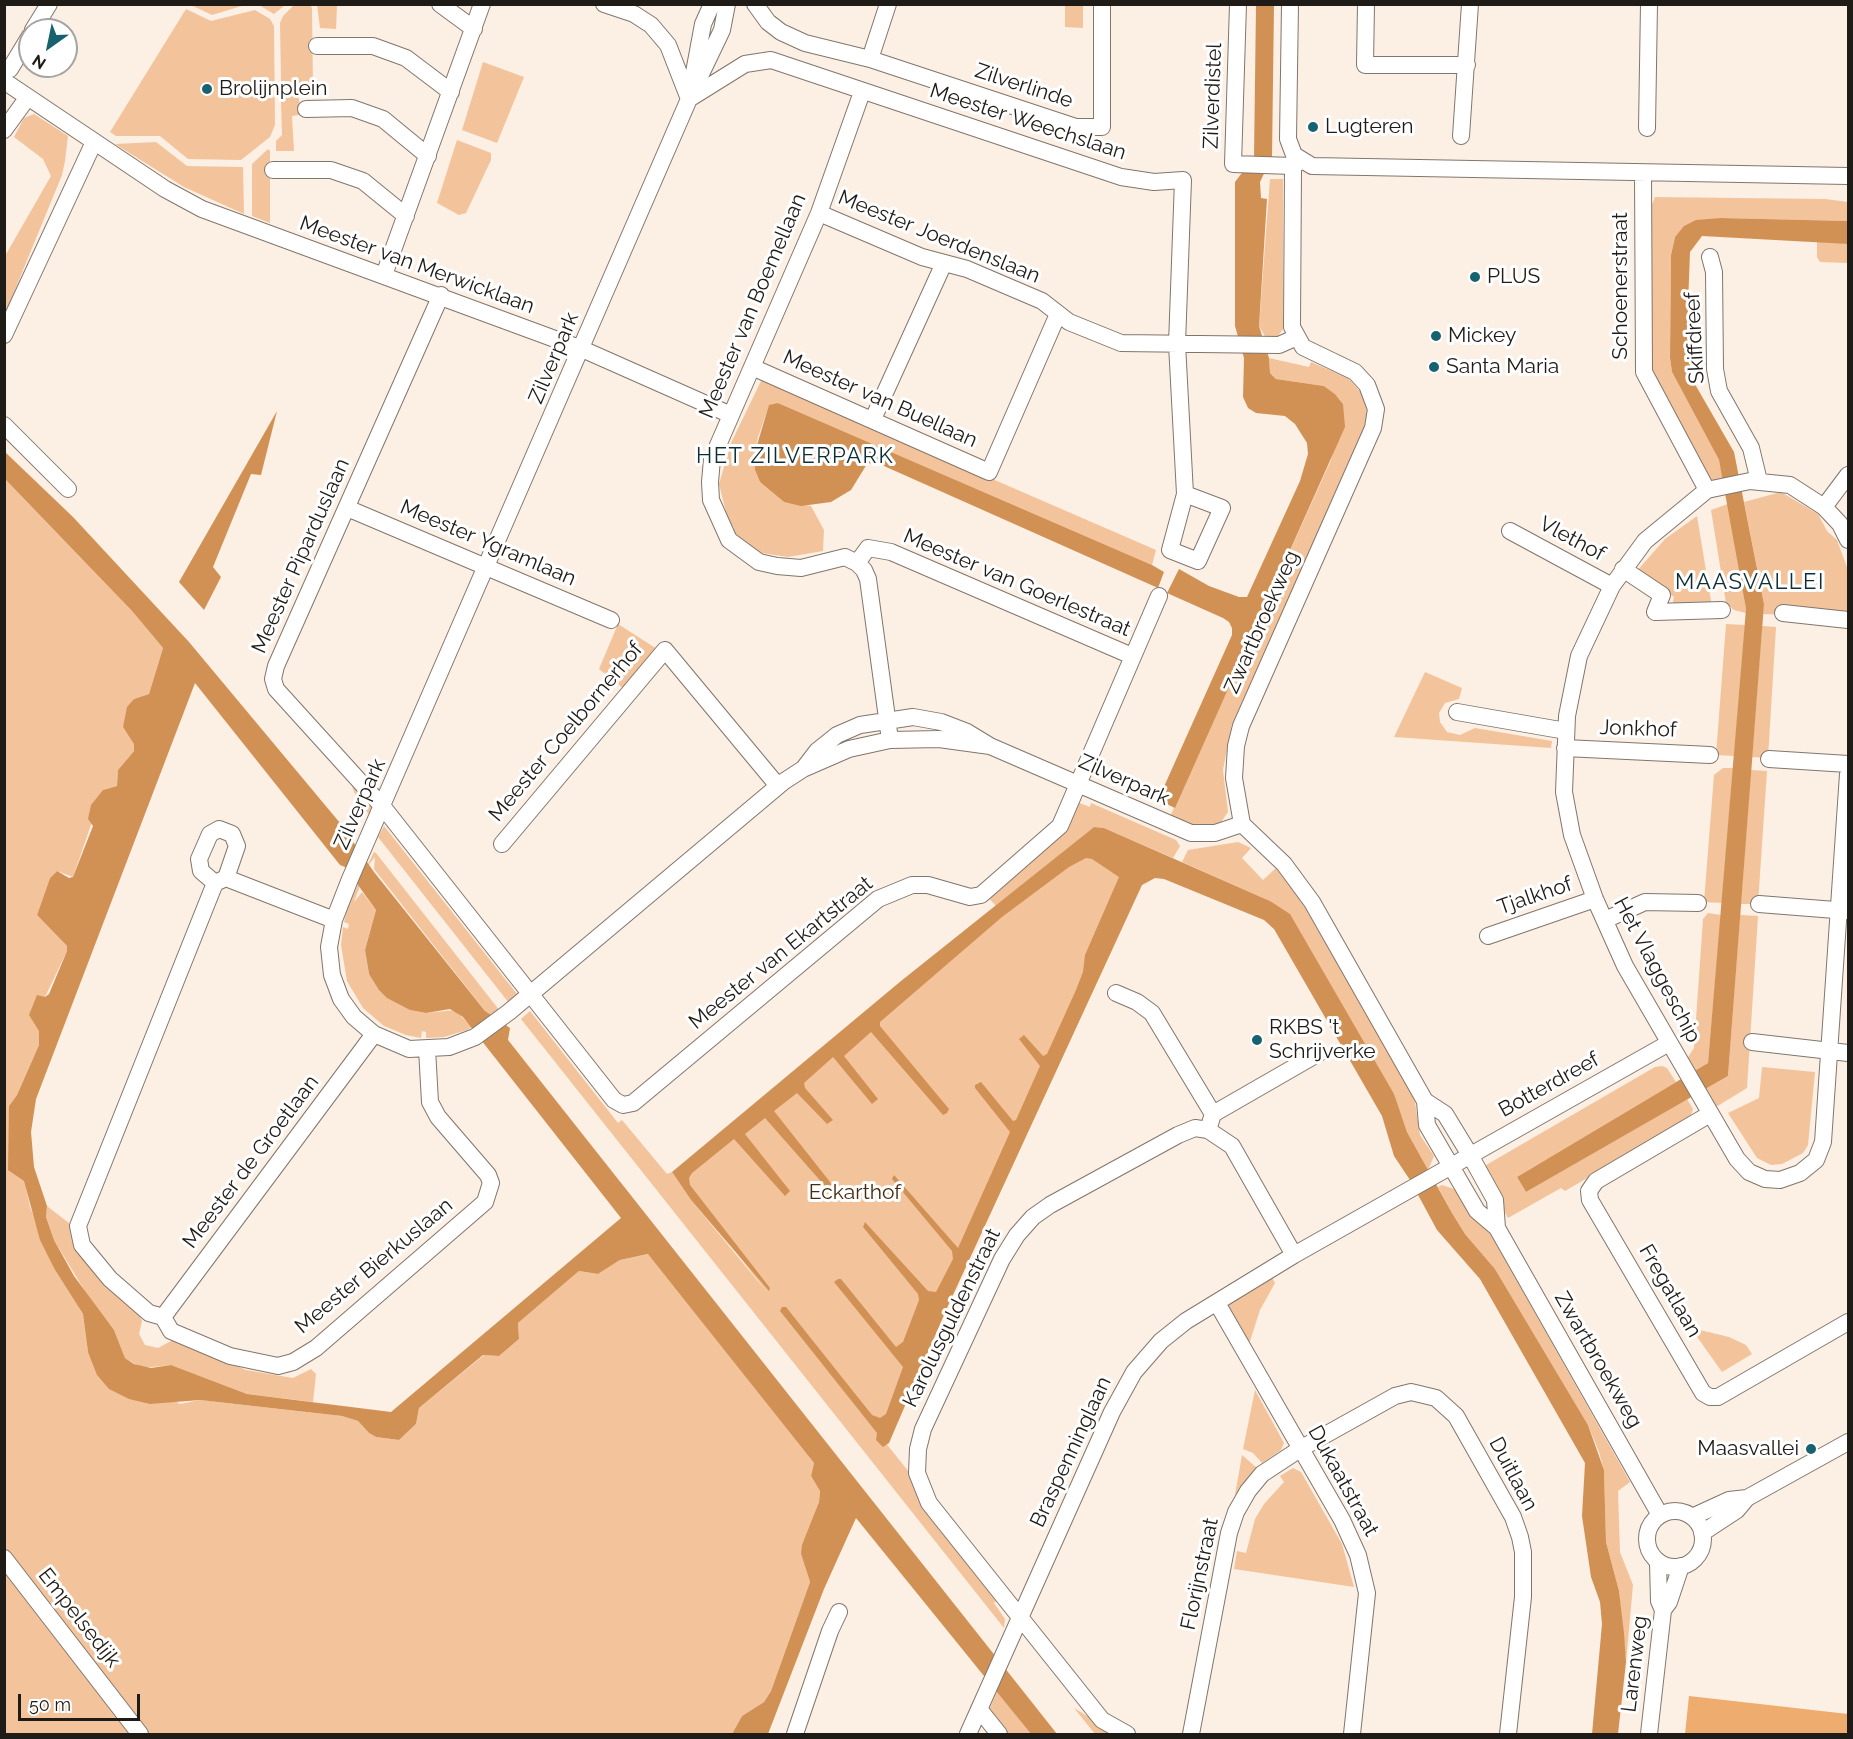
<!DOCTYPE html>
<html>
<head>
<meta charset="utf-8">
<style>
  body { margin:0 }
  #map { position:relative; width:1853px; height:1739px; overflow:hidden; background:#fcefe4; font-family:Raleway,sans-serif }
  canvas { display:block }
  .frame { position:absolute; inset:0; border:6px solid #1f1b17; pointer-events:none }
  .north { position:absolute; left:18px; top:18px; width:60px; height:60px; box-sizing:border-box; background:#fff; border:2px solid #a5a4a2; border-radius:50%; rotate:213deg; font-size:16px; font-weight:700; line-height:24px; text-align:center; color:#1f1b17 }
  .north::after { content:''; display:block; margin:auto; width:21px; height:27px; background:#186270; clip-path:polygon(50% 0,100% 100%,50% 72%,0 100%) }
  .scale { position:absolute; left:18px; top:1694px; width:122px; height:27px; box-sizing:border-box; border:3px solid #1f1b17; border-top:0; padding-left:8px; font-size:18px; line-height:21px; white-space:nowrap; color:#1f1b17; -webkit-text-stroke:4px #fff; paint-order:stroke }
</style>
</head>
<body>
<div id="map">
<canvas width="1853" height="1739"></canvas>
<div class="frame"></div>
<div class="north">N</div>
<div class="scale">50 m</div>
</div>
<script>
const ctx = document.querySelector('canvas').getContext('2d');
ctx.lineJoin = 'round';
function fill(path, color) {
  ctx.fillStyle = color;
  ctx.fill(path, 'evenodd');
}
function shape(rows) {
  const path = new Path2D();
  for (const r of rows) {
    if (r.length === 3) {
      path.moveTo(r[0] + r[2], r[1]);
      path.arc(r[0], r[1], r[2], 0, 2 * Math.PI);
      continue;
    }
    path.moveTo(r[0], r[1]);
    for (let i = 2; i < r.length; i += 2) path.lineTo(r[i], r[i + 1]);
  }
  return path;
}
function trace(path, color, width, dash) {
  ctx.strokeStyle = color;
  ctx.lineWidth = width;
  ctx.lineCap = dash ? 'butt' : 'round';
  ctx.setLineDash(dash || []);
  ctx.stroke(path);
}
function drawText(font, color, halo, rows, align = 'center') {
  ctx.font = font + ' Raleway,sans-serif';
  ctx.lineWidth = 6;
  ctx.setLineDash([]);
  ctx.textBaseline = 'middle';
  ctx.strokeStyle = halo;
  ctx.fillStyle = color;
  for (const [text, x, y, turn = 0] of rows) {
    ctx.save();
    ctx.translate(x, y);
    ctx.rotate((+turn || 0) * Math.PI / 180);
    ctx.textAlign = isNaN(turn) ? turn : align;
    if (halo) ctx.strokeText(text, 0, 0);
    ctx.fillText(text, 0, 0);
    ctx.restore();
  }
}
const green = shape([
  [191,5,245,5,212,15],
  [259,5,285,5,274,14],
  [294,5,310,5,312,8,313,89,286,89,281,82,280,23,283,16],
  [317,5,337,5,336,29,320,28],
  [1065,5,1083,5,1083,28,1065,27],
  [186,9,211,21,255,10,270,19,274,26,275,125,270,137,241,160,188,159,160,136,116,136,110,132],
  [483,62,524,77,497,143,462,130],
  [286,94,299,95,299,115,292,116,294,151,276,151,276,141,282,135,281,102],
  [34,114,68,136,65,161,62,175,5,314,5,256,51,176,43,159,14,137,24,118],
  [457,140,491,153,491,160,466,213,459,215,437,203],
  [156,142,187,166,243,167,244,214,184,187,115,144],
  [268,149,270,151,270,223,252,216,252,164],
  [1270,179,1283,179,1283,329,1278,336,1266,338,1259,326],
  [1655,197,1825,199,1848,202,1848,221,1721,218,1675,237,1671,255,1670,358,1672,372,1719,460,1724,482,1713,482,1708,477,1652,372,1651,207],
  [1817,240,1848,244,1848,263,1820,262,1817,257],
  [1269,358,1309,367,1311,362,1348,378,1363,395,1368,416,1366,426,1232,724,1223,770,1228,812,1221,822,1213,826,1201,827,1169,819,1331,460,1343,404,1335,394,1324,386,1276,379,1270,373],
  [762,379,1156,550,1152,565,778,403,769,406,758,437,754,455,755,470,760,482,784,502,811,506,824,530,823,551,788,557,755,552,731,532,734,528,728,520,719,484,731,443],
  [5,479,132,611,163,648,149,694,134,699,123,727,135,744,134,751,118,770,117,786,103,790,73,877,57,871,50,878,37,915,67,946,67,951,45,997,39,1045,17,1095,9,1106,30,1207,55,1270,83,1314,88,1352,180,1404,200,1400,342,1416,358,1421,369,1433,376,1437,399,1440,416,1424,419,1408,484,1355,499,1356,519,1339,518,1323,579,1271,598,1274,620,1260,649,1254,814,1463,811,1476,820,1491,819,1502,801,1554,810,1582,771,1691,764,1702,742,1716,732,1734,144,1734,5,1550],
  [1781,492,1818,514,1827,531,1837,540,1848,570,1848,617,1763,614,1764,604,1744,502],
  [1728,504,1746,609,1746,613,1734,610,1726,603,1711,510],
  [1697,516,1712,607,1672,606,1674,597,1636,572,1665,539],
  [618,624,657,649,624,689,599,669],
  [1726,624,1745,625,1734,756,1716,755],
  [1762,626,1776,627,1768,758,1752,757],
  [1425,672,1462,688,1459,699,1445,703,1439,713,1440,722,1447,732,1460,735,1475,728,1552,741,1551,748,1394,737],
  [1723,768,1733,768,1722,903,1704,902,1714,775],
  [1751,770,1767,771,1758,904,1741,904],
  [352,787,378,802,372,817,360,805],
  [1077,802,1090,807,1091,803,1176,840,1180,846,1173,858,1104,828,1094,827,996,906,988,897],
  [384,826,517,994,509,1003,378,837],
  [1097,835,1147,858,886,1439,780,1311,909,1472,922,1506,996,1601,994,1603,1005,1619,1004,1628,521,1019,530,1011,618,1123,622,1120,667,1174,672,1172,691,1200,766,1291,674,1172],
  [1238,842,1251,848,1242,858,1263,880,1276,868,1300,899,1408,1087,1415,1102,1420,1135,1434,1156,1428,1170,1407,1132,1402,1118,1270,901,1182,862,1188,850],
  [374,852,376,853,500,1011,467,1030,444,1037,426,1038,426,1032,422,1031,421,1038,406,1035,384,1026,363,1008,347,981,341,945,343,927,348,929,349,924,344,922,348,905],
  [375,857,374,869,486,1012,470,1025,455,1010,426,1013,410,1010,369,974,365,950,376,910,362,892,354,902,367,867],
  [1708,913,1721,915,1708,1063,1689,1075,1683,1065,1694,1048,1703,919],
  [1740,915,1758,916,1747,1088,1711,1110,1700,1092,1728,1076],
  [1662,1066,1667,1068,1676,1082,1517,1177,1526,1192,1687,1099,1693,1109,1690,1118,1565,1191,1561,1188,1508,1218,1481,1168,1655,1067],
  [1762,1067,1815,1072,1808,1145,1803,1153,1782,1164,1771,1165,1757,1158,1728,1113,1759,1098],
  [1442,1185,1454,1189,1491,1235,1630,1482,1618,1491,1620,1552,1633,1585,1626,1662,1619,1591,1606,1542,1604,1470,1599,1452,1588,1425,1495,1269,1465,1234,1452,1213,1438,1187],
  [47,1206,74,1227,139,1313,142,1321,139,1334,145,1345,158,1348,175,1339,246,1370,293,1378,311,1369,316,1374,313,1402,247,1394,171,1365,142,1368,125,1358,114,1330,91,1301,54,1240,46,1217],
  [1271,1276,1275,1283,1260,1310,1250,1341,1247,1342,1229,1311,1229,1304],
  [1700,1330,1729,1337,1746,1345,1752,1354,1722,1372,1695,1334],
  [1255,1390,1284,1443,1281,1450,1262,1463,1253,1453,1243,1449],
  [1242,1455,1257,1468,1235,1495],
  [1293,1468,1301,1472,1342,1544,1354,1587,1234,1569,1237,1551,1246,1553,1255,1519,1264,1504,1284,1482,1280,1476],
  [4,1568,133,1734,5,1734],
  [997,1691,1031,1734,1006,1734,989,1710],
  [1074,1708,1117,1734,1095,1734]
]);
const forest = shape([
  [1689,1696,1848,1714,1848,1734,1685,1734]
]);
const water = shape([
  [1256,5,1274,5,1272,157,1260,182,1261,198,1267,199,1259,326,1269,358,1270,373,1276,379,1324,386,1335,394,1343,404,1345,427,1175,808,1158,800,1232,635,1232,628,1229,622,1223,618,1167,593,1179,569,1209,586,1239,597,1247,597,1300,481,1308,454,1307,443,1295,424,1285,416,1256,413,1248,408,1243,397,1244,358,1235,326,1235,182,1254,157],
  [1721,218,1848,221,1848,244,1702,236,1690,252,1687,332,1690,365,1696,386,1734,452,1764,604,1728,1076,1526,1192,1517,1177,1708,1063,1746,609,1719,460,1672,372,1670,358,1671,255,1675,237,1684,226,1696,220],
  [778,403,1152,565,1164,572,1158,588,875,462,867,464,851,490,831,502,801,506,784,502,760,482,755,470,754,455,769,405],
  [277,411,261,475,251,474,213,567,221,577,204,610,179,582],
  [4,451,73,517,189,642,340,823,374,872,485,1011,510,1028,508,1040,1057,1734,1031,1734,856,1518,824,1589,768,1734,732,1734,742,1716,764,1702,771,1691,810,1582,801,1554,802,1545,819,1502,820,1491,811,1476,814,1463,648,1254,620,1260,598,1274,579,1271,518,1323,519,1339,499,1356,483,1355,419,1408,416,1424,399,1440,376,1437,369,1433,358,1421,342,1416,200,1400,150,1404,129,1399,109,1389,97,1375,88,1352,83,1314,55,1270,40,1240,24,1181,8,1170,9,1106,17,1095,39,1045,39,1031,29,1015,37,995,45,997,49,994,67,951,67,946,37,915,50,878,57,871,69,878,73,877,93,826,88,819,91,805,103,790,117,786,118,770,134,751,134,744,123,727,127,707,134,699,149,694,163,648,132,611,5,479],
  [195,683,340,865,345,867,376,910,365,950,369,974,379,990,387,998,410,1010,426,1013,450,1009,463,1017,621,1218,391,1412,247,1394,171,1365,151,1368,134,1364,125,1358,114,1330,74,1276,54,1240,46,1217,47,1206,34,1167,31,1132,36,1099],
  [1094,827,1104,828,1270,901,1290,914,1394,1094,1407,1132,1452,1213,1465,1234,1495,1269,1588,1425,1604,1470,1606,1542,1619,1591,1624,1633,1626,1662,1618,1734,1592,1734,1602,1624,1600,1602,1591,1577,1582,1516,1585,1463,1480,1279,1437,1230,1410,1180,1394,1156,1382,1116,1274,929,1264,920,1164,879,1155,878,1142,885,947,1308,889,1443,883,1447,876,1440,877,1433,780,1311,782,1307,786,1307,872,1415,880,1418,886,1414,903,1367,834,1282,838,1279,841,1279,896,1347,903,1342,919,1300,918,1294,863,1227,865,1222,928,1291,936,1292,953,1259,952,1251,892,1179,894,1175,958,1248,1010,1132,975,1088,975,1085,981,1082,1013,1121,1016,1120,1040,1066,1019,1039,1024,1035,1043,1056,1047,1054,1076,990,1083,972,1085,955,1119,877,1092,859,1086,858,1069,867,1002,917,880,1022,880,1026,949,1109,947,1113,943,1115,871,1032,844,1056,878,1099,872,1104,833,1057,804,1083,805,1088,833,1120,827,1124,797,1093,774,1111,834,1187,832,1194,765,1118,745,1134,790,1191,785,1196,734,1139,692,1173,689,1178,690,1185,770,1288,769,1291,691,1200,672,1172,901,981]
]);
const minor = shape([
  [440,4,474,29],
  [604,4,634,14,651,25,668,45,689,99],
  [727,4,722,30,689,99,350,879,334,920,329,947,332,975,341,999,354,1017,374,1034,409,1049,449,1047,475,1037,509,1012,783,782,803,769,849,749,890,740,939,739,990,746],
  [755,4,768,22,781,32,805,43,870,59,1076,127,1102,127,1102,4],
  [1238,4,1233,164,1293,166],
  [1290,4,1288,139,1294,155,1312,166,1848,176],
  [1366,4,1365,65,1467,65],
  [33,30,49,4],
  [317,46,373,46,406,58,451,92],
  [870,59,888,4],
  [10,69,30,36],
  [693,78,703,24,712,4],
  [4,81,165,189,202,209,582,349,731,415],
  [862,92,819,213,712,459,710,482,711,500,729,540,759,562,777,566,801,568,845,557,857,563,864,570,868,579,890,740],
  [692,97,745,64,771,60,1121,177,1154,182,1183,180,1177,344,1185,494,1222,508,1198,561,1170,550,1185,494],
  [306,109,352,108,383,119,428,156],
  [1647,128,1649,4],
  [4,130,28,97],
  [1461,136,1470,4],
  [1302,160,1293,166,1293,170,1292,327,1303,347,1355,372,1367,385,1376,409,1373,428,1241,726,1236,746,1234,778,1242,824,1284,864,1312,902,1425,1101,1427,1125,1477,1211,1497,1228,1660,1515],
  [273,170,331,170,363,181,406,216],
  [1643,174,1644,372,1707,490],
  [819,213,922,257,967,269,1042,301,1069,322,1121,343,1279,345,1297,337],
  [1710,257,1714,272,1715,369,1719,391,1751,448,1759,481],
  [384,275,482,4],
  [441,295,276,666,273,679,276,689,383,807,614,1100,623,1105,633,1103,878,899,912,885,928,885,970,897,981,895,1060,826,1159,596],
  [4,335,94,142],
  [752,367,989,472,1058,314],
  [873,419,944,263],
  [4,425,68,489],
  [1824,507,1848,475],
  [347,508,611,620],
  [1510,531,1612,586],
  [1848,540,1840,524,1824,507,1790,485,1750,481,1707,490,1645,541,1612,586,1579,656,1567,716,1564,792,1572,835,1595,899,1625,966,1737,1159,1749,1172,1765,1179,1780,1180,1800,1173,1816,1160,1823,1142,1848,774],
  [857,563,868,548,891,552,1132,656],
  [1623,569,1662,595,1655,612,1722,610],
  [1783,613,1848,620],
  [1457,712,1566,731],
  [1565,748,1710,755],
  [1769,759,1848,764],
  [804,768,817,751,837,735,860,725,913,717,941,722,967,732,990,746,1191,833,1215,833,1242,824],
  [502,844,665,650,778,786],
  [215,883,201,871,199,859,210,834,219,829,232,834,237,846,226,878],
  [1759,904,1848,911],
  [334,920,226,878,215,883,78,1226,82,1245,110,1279,149,1313,163,1317,171,1331,230,1356,278,1366,293,1362,316,1348,485,1202,491,1183,488,1175,438,1117,430,1102,427,1049],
  [1605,920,1645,902,1698,903],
  [1488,936,1595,899],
  [1116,993,1137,1002,1152,1013,1213,1114,1208,1130],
  [1752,1042,1848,1053],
  [1425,1101,1445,1114,1470,1155,1495,1200,1497,1228],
  [1213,1114,1319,1053],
  [1710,1114,1596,1181,1589,1191,1590,1200,1703,1393,1710,1397,1718,1397,1848,1322],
  [1217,1303,1342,1520,1358,1555,1367,1593,1352,1734],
  [163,1317,374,1034],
  [1675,1539,28],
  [1692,1517,1729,1500,1747,1498,1848,1442],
  [1702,1533,1737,1510,1747,1498],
  [4,1558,140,1734],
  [1658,1562,1659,1601,1663,1610],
  [979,1709,999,1734],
  [795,1734,830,1631,839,1612],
  [968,1734,1112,1412,1134,1372,1161,1341,1186,1321,1294,1255,1669,1043],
  [1127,1734,1102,1720,929,1503,917,1473,918,1449,923,1429,1002,1259,1017,1235,1033,1217,1050,1205,1178,1135,1195,1128,1208,1130,1232,1146,1294,1255],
  [1191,1734,1229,1533,1236,1512,1248,1491,1262,1474,1300,1449,1395,1396,1411,1392,1436,1398,1456,1416,1513,1517,1520,1537,1523,1552,1523,1597,1508,1734],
  [1649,1734,1663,1610,1669,1602,1681,1566]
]);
const markers = [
  [207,89,6,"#186270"],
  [1313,127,6,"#186270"],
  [1475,277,6,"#186270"],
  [1436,336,6,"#186270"],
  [1434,367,6,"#186270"],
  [1257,1040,6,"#186270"],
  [1811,1449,6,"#186270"]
];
const streetNames = [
  ["Zilverlinde",1024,86,18],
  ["Zilverdistel",1213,96,-88],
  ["Meester Weechslaan",1028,122,18],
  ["Meester Joerdenslaan",939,237,22],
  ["Meester van Merwicklaan",417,265,20],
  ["Schoenerstraat",1621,286,-90],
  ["Meester van Boemellaan",753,306,-67],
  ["Skiffdreef",1695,338,-93],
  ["Zilverpark",554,358,-67],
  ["Meester van Buellaan",880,399,24],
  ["Vlethof",1572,539,28],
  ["Meester Ygramlaan",488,543,23],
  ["Meester Piparduslaan",301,556,-66],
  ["Meester van Goerlestraat",1017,583,23],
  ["Zwartbroekweg",1262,622,-66],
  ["Jonkhof",1638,729,2],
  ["Meester Coelbornerhof",566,732,-50],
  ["Zilverpark",1124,780,24],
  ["Zilverpark",360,804,-66],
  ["Tjalkhof",1535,896,-19],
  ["Meester van Ekartstraat",781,953,-39],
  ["Het Vlaggeschip",1657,970,62],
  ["Botterdreef",1549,1085,-29],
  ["Meester de Groetlaan",251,1162,-53],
  ["Meester Bierkuslaan",374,1266,-40],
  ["Fregatlaan",1670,1291,60],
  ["Karolusguldenstraat",952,1318,-64],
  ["Zwartbroekweg",1598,1360,60],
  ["Braspenninglaan",1071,1452,-65],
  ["Duitlaan",1513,1474,62],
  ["Dukaatstraat",1343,1481,61],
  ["Florijnstraat",1200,1574,-78],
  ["Empelsedijk",79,1618,52],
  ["Larenweg",1635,1664,-83]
];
const poiNames = [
  ["Brolijnplein",219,89],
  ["Lugteren",1325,127],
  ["PLUS",1487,277],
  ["Mickey",1448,336],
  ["Santa Maria",1446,367],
  ["RKBS 't",1269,1028],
  ["Schrijverke",1269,1052],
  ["Maasvallei",1799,1449,"right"]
];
const parkNames = [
  ["Eckarthof",855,1193]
];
const neighbourhoodNames = [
  ["HET ZILVERPARK",795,456],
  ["MAASVALLEI",1750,582]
];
fill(green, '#f3c49b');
fill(forest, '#eeac6e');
fill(water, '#d19154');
trace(minor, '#81766c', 18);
trace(minor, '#fff', 16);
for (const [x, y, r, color] of markers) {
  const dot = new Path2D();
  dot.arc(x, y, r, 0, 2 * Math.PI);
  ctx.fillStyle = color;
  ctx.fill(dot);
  trace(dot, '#fff', 2);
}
drawText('21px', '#1f1b17', '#fff', streetNames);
drawText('21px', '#1f1b17', '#fff', poiNames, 'left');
drawText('21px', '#452b10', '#fff', parkNames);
ctx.letterSpacing = '1.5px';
drawText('22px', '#0d2e35', '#fff', neighbourhoodNames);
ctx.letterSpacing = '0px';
</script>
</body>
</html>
